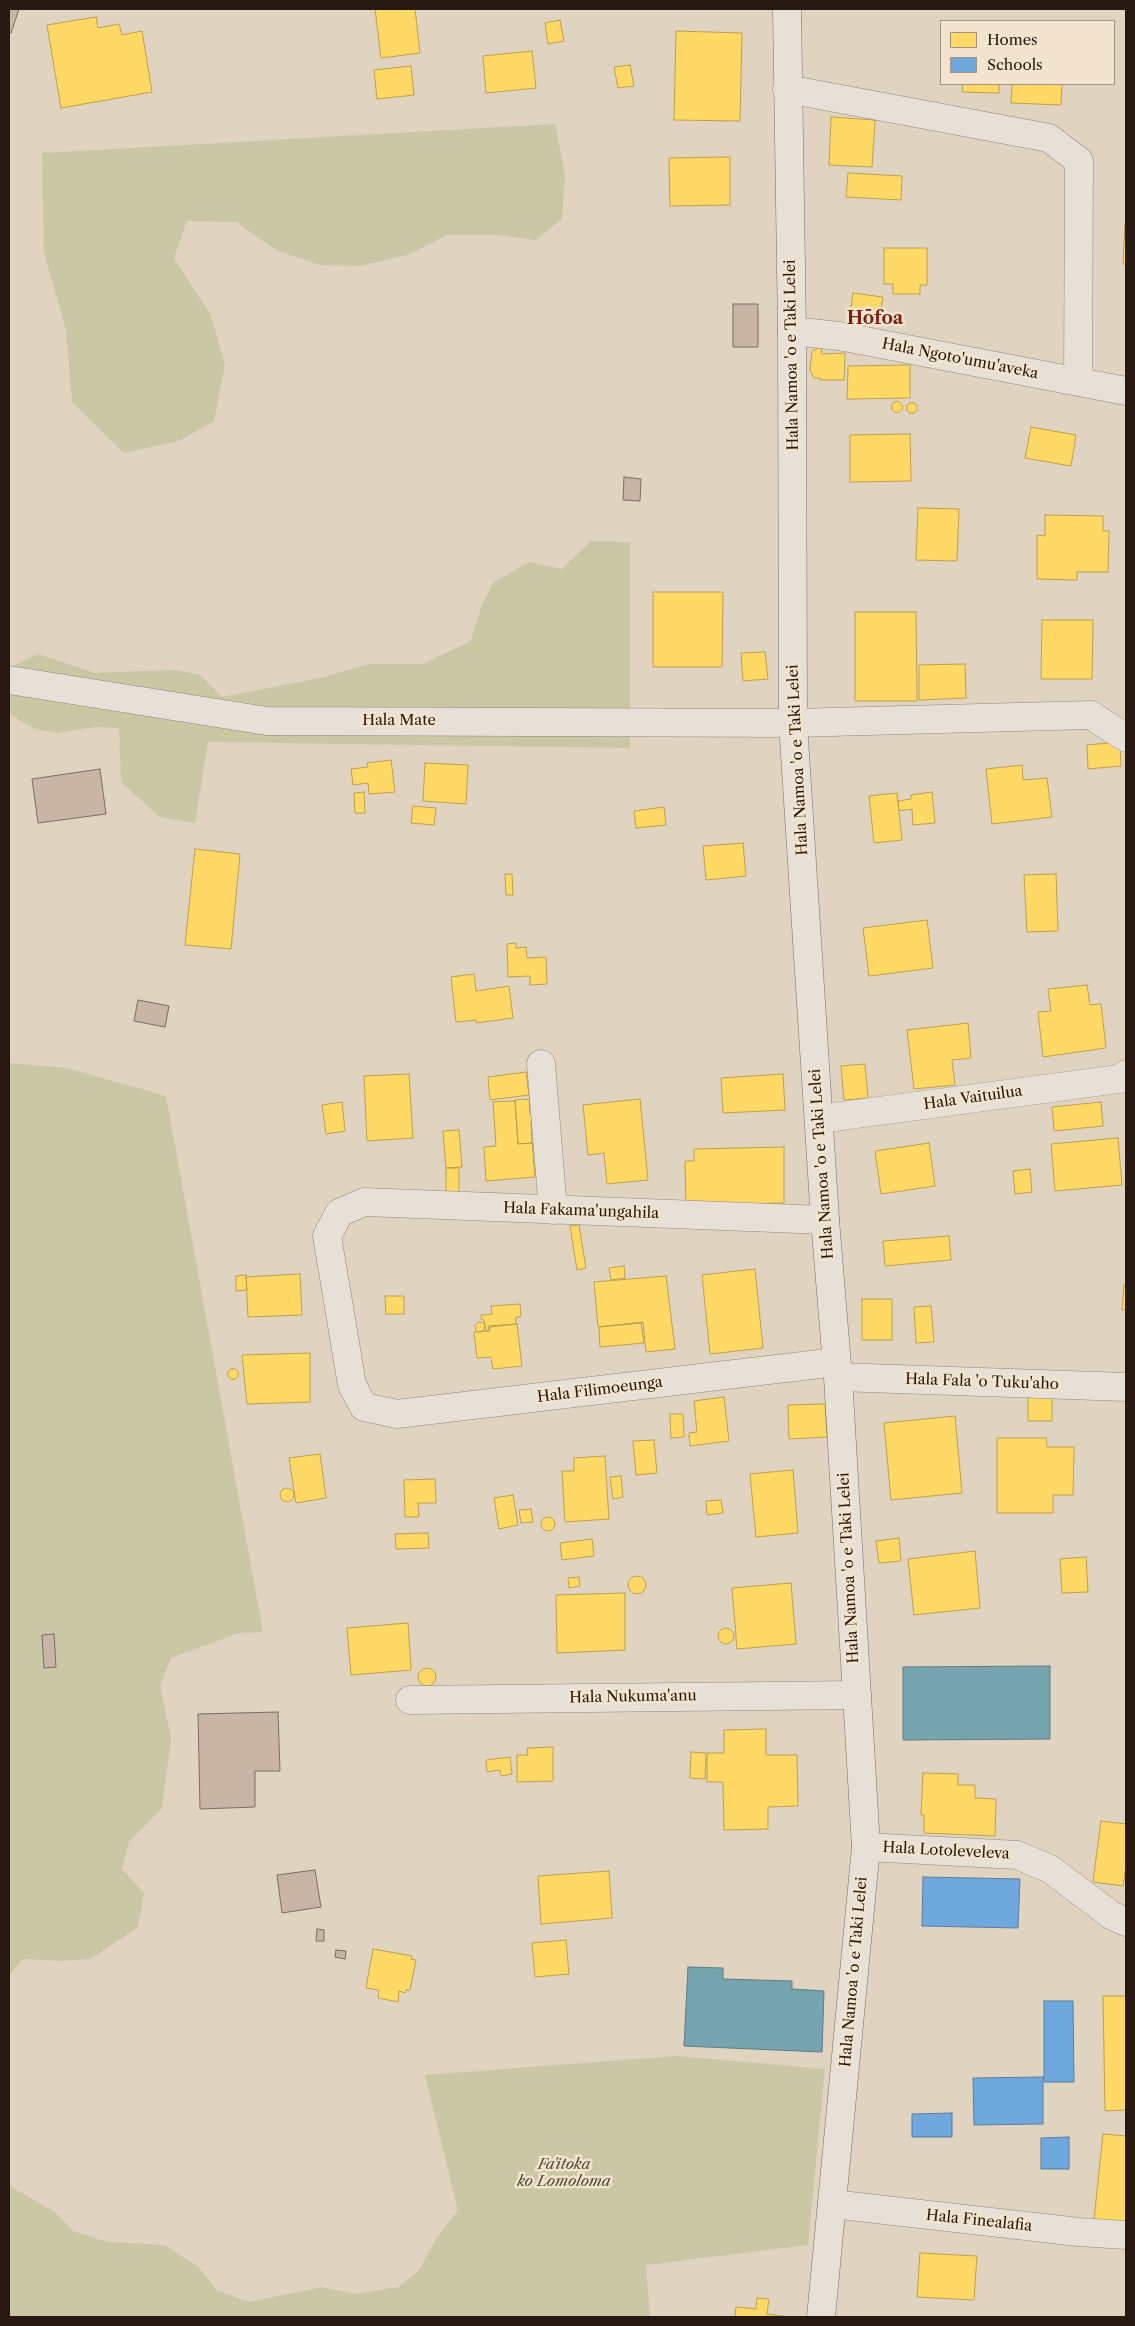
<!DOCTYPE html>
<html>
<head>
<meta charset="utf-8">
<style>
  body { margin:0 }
  #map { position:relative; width:1135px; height:2326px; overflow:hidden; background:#e0d3c0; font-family:"Libre Caslon Text",serif }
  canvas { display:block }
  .frame { position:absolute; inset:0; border:10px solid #271811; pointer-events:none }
  .legend { position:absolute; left:940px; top:20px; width:175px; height:65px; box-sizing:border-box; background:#f3e4ce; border:1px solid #a19282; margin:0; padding:6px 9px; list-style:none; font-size:15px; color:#271811 }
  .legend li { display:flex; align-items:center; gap:10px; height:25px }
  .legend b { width:25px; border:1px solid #a19282 }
</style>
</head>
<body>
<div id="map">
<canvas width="1135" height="2326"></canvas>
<div class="frame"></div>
<ul class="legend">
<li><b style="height:14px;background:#ffd966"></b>Homes</li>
<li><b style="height:14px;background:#6fa8dc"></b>Schools</li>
</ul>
</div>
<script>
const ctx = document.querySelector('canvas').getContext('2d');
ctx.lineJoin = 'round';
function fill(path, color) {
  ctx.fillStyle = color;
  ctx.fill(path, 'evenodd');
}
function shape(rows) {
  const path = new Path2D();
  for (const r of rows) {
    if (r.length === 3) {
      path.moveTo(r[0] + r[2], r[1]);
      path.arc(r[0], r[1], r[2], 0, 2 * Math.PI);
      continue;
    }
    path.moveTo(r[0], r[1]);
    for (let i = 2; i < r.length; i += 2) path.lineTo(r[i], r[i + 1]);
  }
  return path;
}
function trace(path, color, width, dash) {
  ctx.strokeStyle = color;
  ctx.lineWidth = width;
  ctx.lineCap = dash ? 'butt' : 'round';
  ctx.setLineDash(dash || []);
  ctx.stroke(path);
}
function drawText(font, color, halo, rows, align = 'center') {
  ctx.font = font + ' "Libre Caslon Text",serif';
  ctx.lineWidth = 5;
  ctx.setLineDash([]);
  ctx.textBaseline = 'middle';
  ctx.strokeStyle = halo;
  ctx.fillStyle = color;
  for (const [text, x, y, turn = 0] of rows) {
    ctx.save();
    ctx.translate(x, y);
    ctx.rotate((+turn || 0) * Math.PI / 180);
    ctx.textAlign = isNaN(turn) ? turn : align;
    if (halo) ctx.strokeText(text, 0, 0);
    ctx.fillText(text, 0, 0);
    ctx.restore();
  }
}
const green = shape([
  [555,124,565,174,562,219,536,240,497,235,447,235,410,254,360,266,320,265,276,250,236,222,187,221,174,258,210,314,225,364,214,421,179,441,124,453,72,402,66,330,44,252,42,153],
  [591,541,630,542,630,748,208,742,195,823,160,817,121,782,119,728,95,727,57,733,35,729,9,714,9,668,38,654,95,673,175,670,200,675,222,697,325,677,368,664,423,664,471,641,481,607,494,582,529,562,562,569],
  [9,1063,67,1068,166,1096,263,1632,239,1633,171,1658,160,1686,171,1738,162,1808,129,1842,122,1869,144,1893,138,1927,90,1959,62,1961,23,1959,9,1975],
  [676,2056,825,2069,808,2245,646,2265,650,2317,9,2317,9,2186,55,2212,73,2231,108,2242,164,2245,199,2267,216,2290,249,2302,322,2287,354,2294,399,2287,419,2270,436,2239,458,2210,425,2075]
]);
const homes = shape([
  [375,9,415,9,420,53,381,58,375,9],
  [96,17,98,28,119,24,122,35,142,31,152,92,61,108,47,25,96,17],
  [560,20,564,41,548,44,545,23,560,20],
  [676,31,742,33,740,121,674,120,676,31],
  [532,51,536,88,486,93,483,56,532,51],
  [630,65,634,86,618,88,614,67,630,65],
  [411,66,414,95,377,99,374,70,411,66],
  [963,84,999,84,999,93,962,92,963,84],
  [1012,84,1062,84,1061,105,1011,103,1012,84],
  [831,117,875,120,872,167,829,165,831,117],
  [730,157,730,205,670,206,669,158,730,157],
  [848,173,902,176,901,200,846,197,848,173],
  [1125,224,1126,224,1126,264,1123,264,1125,224],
  [884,248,927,248,927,285,920,285,920,294,893,294,893,284,884,284,884,248],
  [853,293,883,297,879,320,850,316,853,293],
  [822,346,821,354,845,353,844,380,820,380,820,378,814,378,810,370,812,351,822,346],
  [910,365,910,398,847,399,848,366,910,365],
  [897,407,5.5],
  [912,408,5.5],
  [1031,427,1076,435,1071,466,1025,458,1031,427],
  [910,434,911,481,850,482,850,435,910,434],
  [918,508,959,509,957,561,916,560,918,508],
  [1045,515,1103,516,1103,531,1109,531,1108,572,1077,572,1077,580,1037,579,1037,535,1045,536,1045,515],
  [653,592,723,592,722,667,653,667,653,592],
  [855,612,916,612,917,701,855,701,855,612],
  [1042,620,1093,620,1092,679,1041,679,1042,620],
  [765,652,768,679,743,681,741,653,765,652],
  [965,664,966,698,919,700,919,665,965,664],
  [1120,742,1121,766,1088,769,1087,745,1120,742],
  [391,760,395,792,369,794,368,783,353,785,351,769,368,767,367,763,391,760],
  [425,763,468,765,466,804,423,801,425,763],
  [1022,765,1023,780,1047,778,1052,817,992,824,986,769,1022,765],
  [364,792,365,813,355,813,354,793,364,792],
  [932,792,935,823,913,825,912,809,899,811,898,801,911,799,911,795,932,792],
  [897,793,902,840,874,843,869,796,897,793],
  [413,806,436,808,434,825,411,823,413,806],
  [664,807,666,825,636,828,634,811,664,807],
  [743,843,746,876,706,880,703,846,743,843],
  [195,849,240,854,231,949,185,945,195,849],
  [505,874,512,874,513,895,506,895,505,874],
  [1056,874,1058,931,1027,932,1024,875,1056,874],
  [927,920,933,968,869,976,863,928,927,920],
  [516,943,516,948,526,947,527,958,546,957,547,984,530,985,530,976,508,977,507,944,516,943],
  [474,974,476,991,509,986,513,1018,476,1023,476,1020,456,1022,451,977,474,974],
  [1087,985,1090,1005,1101,1004,1106,1048,1043,1057,1038,1012,1051,1011,1048,989,1087,985],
  [968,1023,971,1058,952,1060,955,1085,914,1089,907,1030,968,1023],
  [865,1064,868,1098,844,1100,841,1066,865,1064],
  [526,1072,529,1095,490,1100,488,1077,526,1072],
  [409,1074,413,1138,367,1141,364,1076,409,1074],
  [783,1074,785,1110,723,1113,721,1078,783,1074],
  [529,1099,530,1114,538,1114,539,1121,531,1122,532,1143,518,1144,515,1100,529,1099],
  [640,1099,648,1180,607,1184,604,1153,588,1155,583,1105,640,1099],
  [515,1101,518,1144,532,1143,535,1177,486,1181,484,1147,496,1146,493,1102,515,1101],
  [342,1102,345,1131,326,1134,322,1105,342,1102],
  [1101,1102,1103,1126,1054,1131,1052,1107,1101,1102],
  [459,1130,462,1167,446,1168,443,1131,459,1130],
  [1118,1138,1122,1185,1055,1191,1051,1144,1118,1138],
  [929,1143,935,1186,881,1194,875,1151,929,1143],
  [784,1147,784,1203,686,1205,685,1161,694,1161,694,1149,784,1147],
  [446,1168,459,1168,459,1196,446,1196,446,1168],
  [1030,1169,1032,1192,1015,1194,1013,1171,1030,1169],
  [579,1225,586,1268,577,1270,570,1226,579,1225],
  [949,1236,951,1260,885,1266,883,1241,949,1236],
  [624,1266,625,1278,611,1280,609,1268,624,1266],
  [755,1269,763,1348,710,1354,702,1275,755,1269],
  [300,1274,302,1315,248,1317,246,1277,300,1274],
  [246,1275,247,1290,236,1291,236,1276,246,1275],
  [666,1276,675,1349,646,1352,643,1322,598,1327,594,1282,666,1276],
  [1124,1285,1126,1285,1126,1310,1122,1310,1124,1285],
  [385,1296,404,1296,404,1314,386,1314,385,1296],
  [862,1299,892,1299,892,1340,862,1340,862,1299],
  [520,1304,521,1317,516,1317,516,1324,488,1326,489,1330,486,1331,484,1320,481,1319,481,1315,492,1314,491,1306,520,1304],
  [931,1306,934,1342,916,1343,914,1307,931,1306],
  [480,1327,5],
  [641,1323,644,1343,600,1347,599,1327,641,1323],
  [517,1324,522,1366,493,1369,491,1357,477,1358,474,1332,490,1331,490,1327,517,1324],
  [310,1353,310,1402,247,1404,242,1355,310,1353],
  [233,1374,5.5],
  [1028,1393,1052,1393,1052,1421,1028,1421,1028,1393],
  [724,1397,729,1441,690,1446,689,1433,697,1432,694,1401,724,1397],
  [825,1404,827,1437,789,1439,788,1405,825,1404],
  [670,1414,683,1414,684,1437,671,1438,670,1414],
  [955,1416,962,1493,891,1500,884,1423,955,1416],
  [997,1438,1046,1438,1047,1447,1074,1447,1073,1495,1053,1495,1053,1513,997,1513,997,1438],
  [654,1440,657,1473,636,1475,633,1441,654,1440],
  [320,1454,326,1498,296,1503,289,1458,320,1454],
  [605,1456,609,1519,565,1522,562,1471,574,1471,574,1458,605,1456],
  [793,1470,798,1533,756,1537,750,1474,793,1470],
  [621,1476,623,1497,613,1499,610,1477,621,1476],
  [435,1479,436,1503,418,1503,419,1517,405,1517,404,1480,435,1479],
  [287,1495,7],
  [513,1495,518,1525,499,1529,494,1498,513,1495],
  [721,1500,723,1513,707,1515,706,1501,721,1500],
  [531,1509,533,1522,521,1523,519,1510,531,1509],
  [548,1524,7],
  [428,1533,429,1548,396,1549,395,1534,428,1533],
  [899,1538,901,1561,879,1563,876,1541,899,1538],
  [592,1539,594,1556,562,1560,560,1543,592,1539],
  [975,1551,980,1608,914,1615,908,1559,975,1551],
  [1086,1557,1088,1592,1062,1593,1060,1559,1086,1557],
  [637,1585,9],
  [579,1577,580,1586,569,1588,568,1578,579,1577],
  [791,1583,796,1644,737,1649,732,1588,791,1583],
  [625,1593,625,1650,557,1653,556,1595,625,1593],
  [408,1623,411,1670,351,1675,347,1628,408,1623],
  [726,1636,8],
  [427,1677,9],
  [766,1729,766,1755,797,1755,798,1806,768,1807,768,1829,724,1830,723,1782,707,1782,707,1753,724,1753,724,1730,766,1729],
  [553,1747,553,1781,517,1782,517,1755,528,1755,527,1748,553,1747],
  [691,1752,706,1753,705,1779,690,1778,691,1752],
  [510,1757,512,1774,501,1776,500,1770,487,1772,486,1760,510,1757],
  [923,1773,958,1774,958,1785,975,1785,975,1798,996,1799,995,1836,924,1833,924,1815,921,1815,923,1773],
  [1101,1821,1126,1824,1126,1866,1123,1886,1093,1882,1101,1821],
  [609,1871,612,1918,541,1924,538,1876,609,1871],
  [566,1940,569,1974,535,1977,532,1943,566,1940],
  [373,1949,412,1956,411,1959,416,1960,410,1990,406,1990,405,1993,399,1991,398,2002,378,1998,379,1990,366,1988,373,1949],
  [1103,1996,1126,1996,1126,2110,1105,2111,1103,1996],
  [1103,2134,1126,2136,1126,2223,1094,2220,1103,2134],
  [920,2253,977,2256,974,2300,917,2297,920,2253],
  [757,2298,769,2299,767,2314,790,2317,735,2317,736,2307,756,2309,757,2298]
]);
const schools = shape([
  [923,1877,1020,1879,1018,1928,922,1926,923,1877],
  [1044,2001,1073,2001,1074,2082,1044,2082,1044,2001],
  [1043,2077,1043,2124,974,2125,973,2078,1043,2077],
  [952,2113,952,2137,912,2137,912,2114,952,2113],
  [1069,2137,1069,2169,1041,2169,1041,2138,1069,2137]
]);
const public = shape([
  [1050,1666,1050,1739,903,1740,903,1667,1050,1666],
  [688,1967,723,1968,723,1979,792,1981,792,1989,824,1991,822,2052,684,2046,688,1967]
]);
const building = shape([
  [9,9,19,9,11,33,9,33,9,9],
  [733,304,758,304,758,347,733,347,733,304],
  [624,477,641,479,640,501,623,500,624,477],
  [100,769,106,814,38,823,32,779,100,769],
  [138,1000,169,1006,165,1027,134,1021,138,1000],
  [54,1634,56,1667,44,1668,42,1635,54,1634],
  [278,1712,280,1771,255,1771,255,1807,200,1809,198,1714,278,1712],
  [315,1870,321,1907,282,1913,277,1875,315,1870],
  [317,1929,324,1930,324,1941,316,1941,317,1929],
  [336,1950,346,1951,345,1959,335,1957,336,1950]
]);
const street = shape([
  [787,89,1049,138,1079,161,1078,381],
  [792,331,839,336,1126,391],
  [9,680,267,721,793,723,1091,715,1126,738],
  [541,1064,553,1210],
  [819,1119,1119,1079,1126,1074],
  [825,1220,364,1202,339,1213,327,1236,352,1385,364,1407,397,1414,836,1362],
  [838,1377,1126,1387],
  [410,1700,857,1695],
  [866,1847,1017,1855,1050,1869,1111,1915,1126,1922],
  [832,2204,1079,2232,1126,2235]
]);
const secondary = shape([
  [787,9,792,331,793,723,825,1220,838,1377,866,1847,821,2317]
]);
const streetNames = [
  ["Hala Namoa 'o e Taki Lelei",792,355,-91],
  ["Hala Ngoto'umu'aveka",960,359,11],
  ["Hala Mate",399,721],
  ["Hala Namoa 'o e Taki Lelei",798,760,-93],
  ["Hala Vaituilua",973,1098,-8],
  ["Hala Namoa 'o e Taki Lelei",822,1164,-94],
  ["Hala Fakama'ungahila",581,1211,2],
  ["Hala Fala 'o Tuku'aho",982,1382,2],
  ["Hala Filimoeunga",600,1390,-7],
  ["Hala Namoa 'o e Taki Lelei",849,1568,-93],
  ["Hala Nukuma'anu",633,1697,-1],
  ["Hala Lotoleveleva",946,1851,3],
  ["Hala Namoa 'o e Taki Lelei",854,1972,-85],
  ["Hala Finealafia",979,2221,6]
];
const parkNames = [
  ["Fa'itoka",564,2165],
  ["ko Lomoloma",564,2182]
];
const quarterNames = [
  ["Hōfoa",875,319]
];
fill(green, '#c9c7a4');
fill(homes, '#ffd966');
trace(homes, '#be9f4c', 1);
fill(schools, '#6fa8dc');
trace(schools, '#597d9f', 1);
fill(public, '#76a5af');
trace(public, '#5e7b80', 1);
fill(building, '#c9b5a6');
trace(building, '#766e64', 1);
trace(street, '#90877c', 29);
trace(secondary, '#766e64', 29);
trace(street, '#e6e0d6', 28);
trace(secondary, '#e6e0d6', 28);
drawText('15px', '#271811', '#f3e4ce', streetNames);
drawText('italic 15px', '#524a36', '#f3e4ce', parkNames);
drawText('bold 18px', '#7a1f14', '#f3e4ce', quarterNames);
</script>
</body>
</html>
